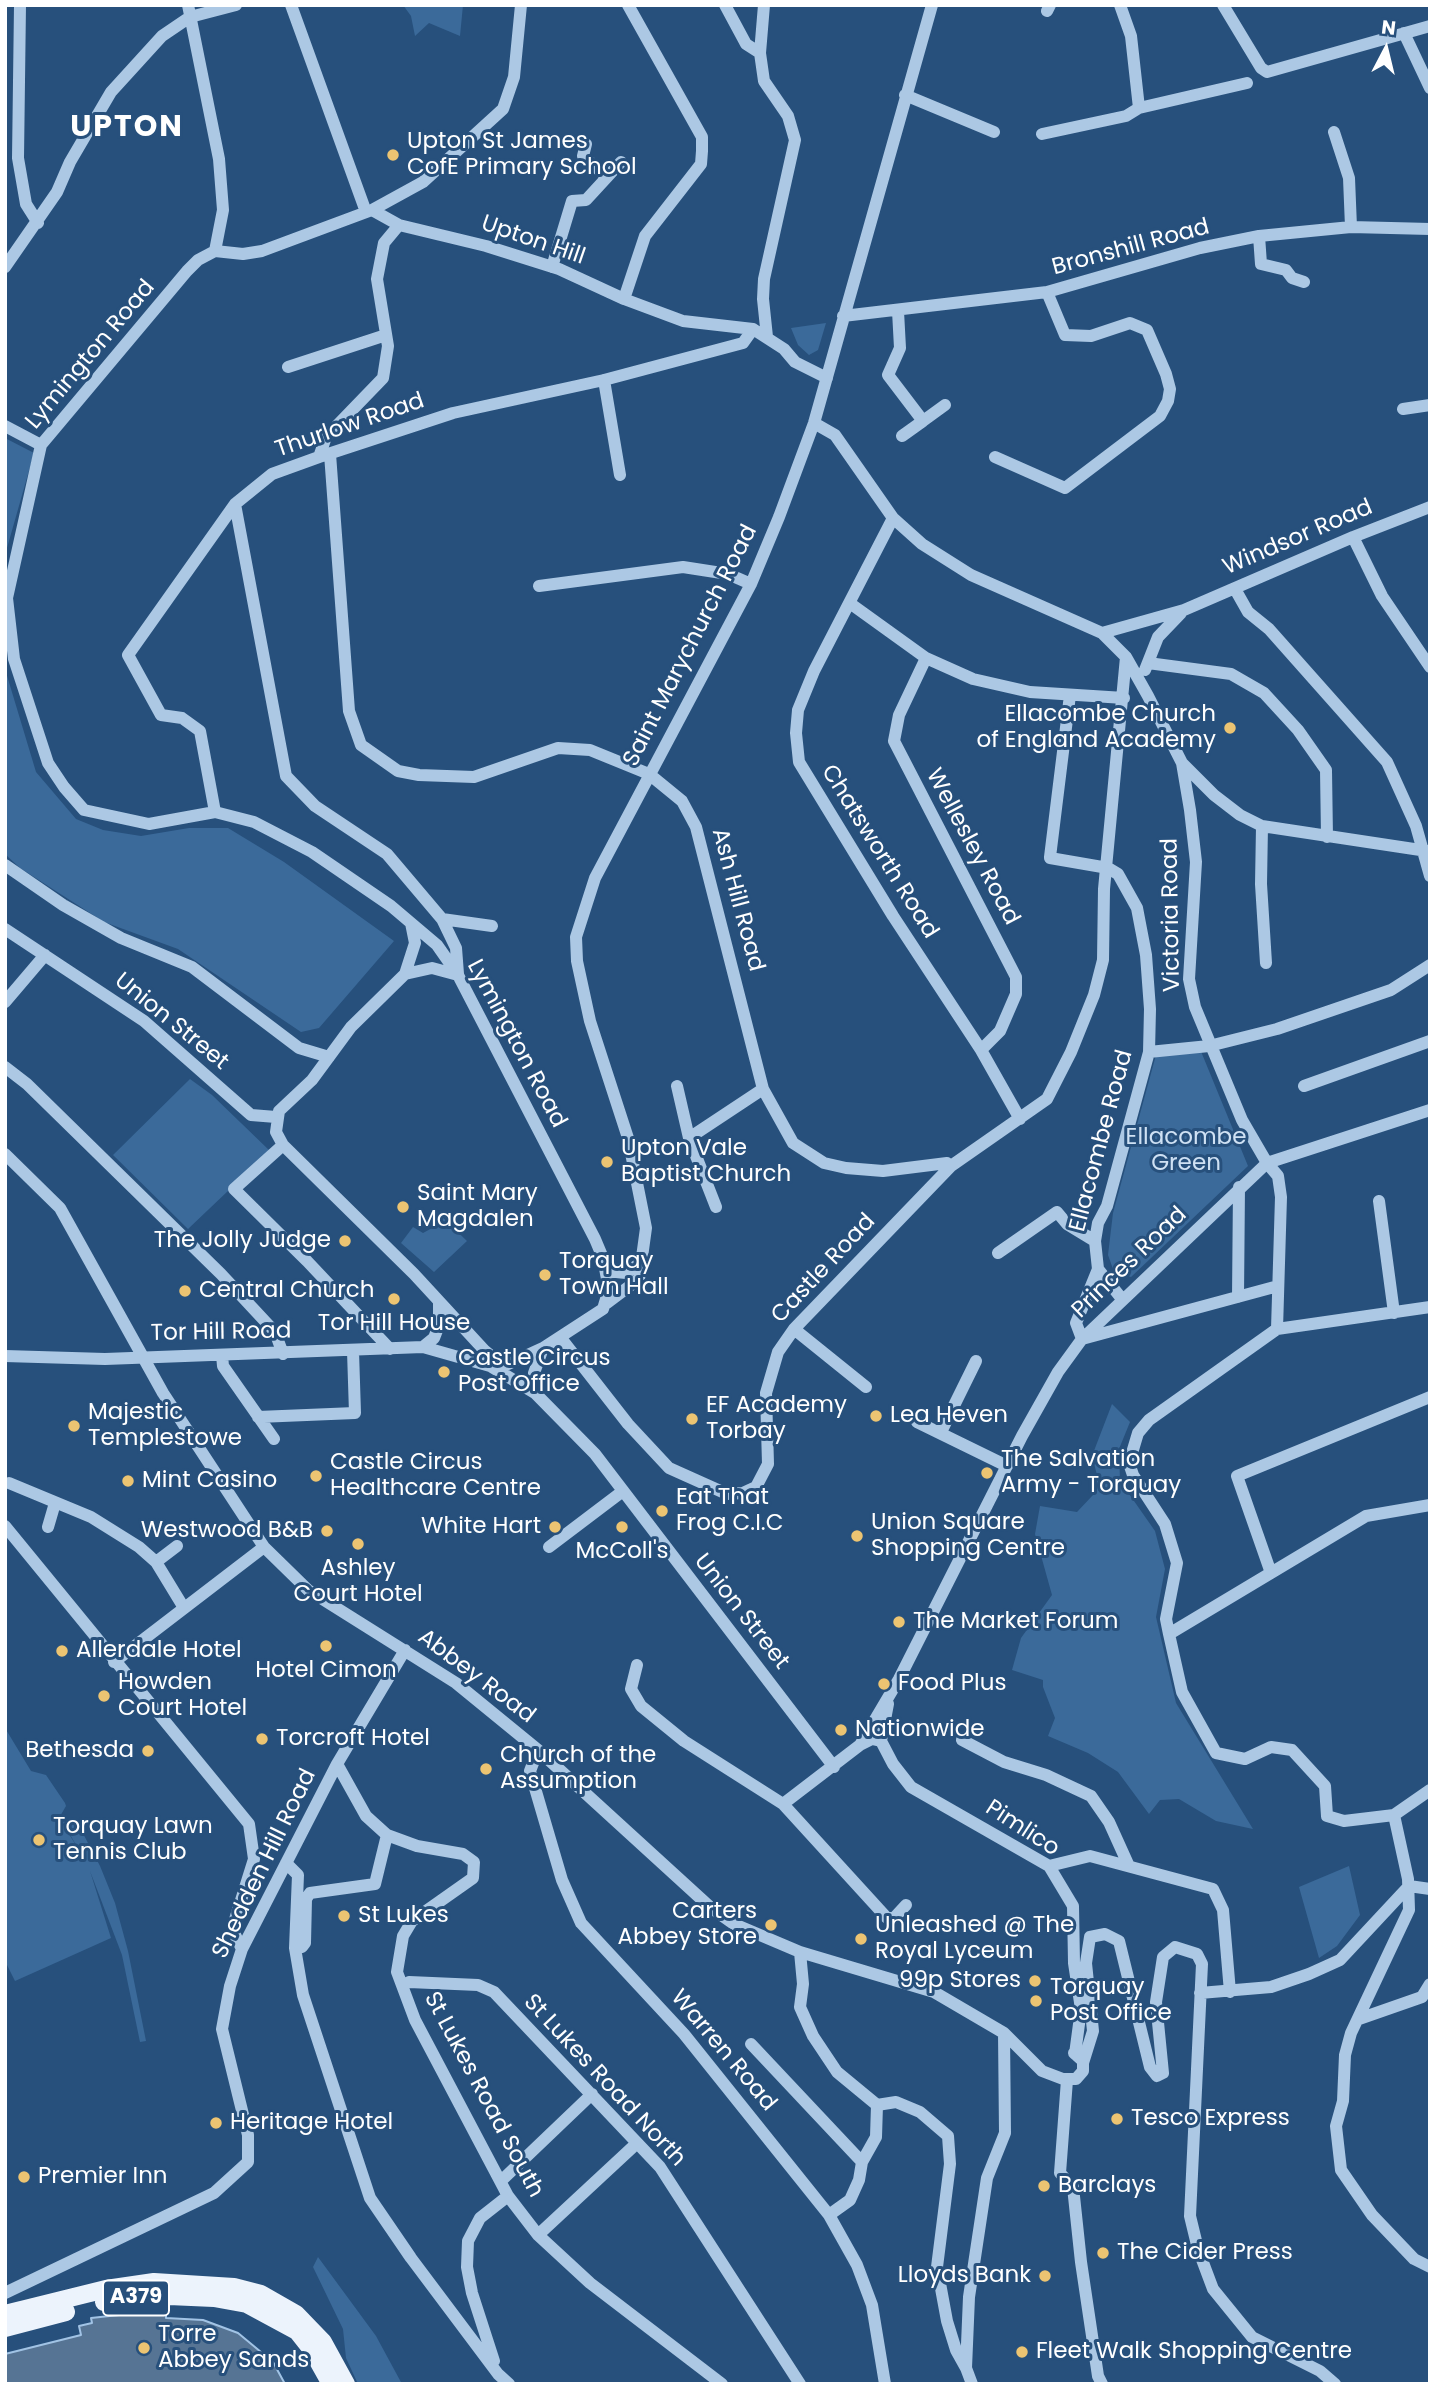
<!DOCTYPE html>
<html>
<head>
<meta charset="utf-8">
<style>
  body { margin:0 }
  #map { position:relative; width:1435px; height:2389px; overflow:hidden; background:#27507c; font-family:Poppins,sans-serif }
  canvas { display:block }
  .frame { position:absolute; inset:0; border:7px solid #fff; pointer-events:none }
  .north { position:absolute; left:1351px; top:14px; width:70px; height:70px; -webkit-text-stroke:5px #27507c; paint-order:stroke; rotate:7deg; font-size:19px; font-weight:700; line-height:28px; text-align:center; color:#fff }
  .north::after { content:''; display:block; margin:auto; width:24px; height:32px; background:#fff; clip-path:polygon(50% 0,100% 100%,50% 72%,0 100%) }
</style>
</head>
<body>
<div id="map">
<canvas width="1435" height="2389"></canvas>
<div class="frame"></div>
<div class="north">N</div>
</div>
<script>
const ctx = document.querySelector('canvas').getContext('2d');
ctx.lineJoin = 'round';
function fill(path, color) {
  ctx.fillStyle = color;
  ctx.fill(path, 'evenodd');
}
function shape(rows) {
  const path = new Path2D();
  for (const r of rows) {
    path.moveTo(r[0], r[1]);
    for (let i = 2; i < r.length; i += 2) path.lineTo(r[i], r[i + 1]);
  }
  return path;
}
function trace(path, color, width, dash) {
  ctx.strokeStyle = color;
  ctx.lineWidth = width;
  ctx.lineCap = dash ? 'butt' : 'round';
  ctx.setLineDash(dash || []);
  ctx.stroke(path);
}
function drawText(font, color, halo, rows, align = 'center') {
  ctx.font = font + ' Poppins,sans-serif';
  ctx.lineWidth = 6;
  ctx.setLineDash([]);
  ctx.textBaseline = 'middle';
  ctx.strokeStyle = halo;
  ctx.fillStyle = color;
  for (const [text, x, y, turn = 0] of rows) {
    ctx.save();
    ctx.translate(x, y);
    ctx.rotate((+turn || 0) * Math.PI / 180);
    ctx.textAlign = isNaN(turn) ? turn : align;
    if (halo) ctx.strokeText(text, 0, 0);
    ctx.fillText(text, 0, 0);
    ctx.restore();
  }
}
const green = shape([
  [403,5,463,5,460,36,429,23,415,36,411,16],
  [826,323,818,350,809,355,798,345,791,328],
  [5,438,34,453,5,555],
  [5,669,36,772,76,819,103,830,141,836,189,828,228,828,284,862,394,941,319,1028,301,1032,178,949,104,922,20,868,5,854],
  [1200,1049,1248,1166,1131,1277,1122,1274,1113,1269,1108,1255,1113,1213,1156,1055],
  [190,1079,212,1095,270,1151,188,1229,113,1155],
  [437,1212,467,1241,434,1272,401,1243,413,1227,423,1233,434,1227],
  [1112,1404,1130,1422,1119,1449,1120,1481,1155,1531,1165,1569,1156,1617,1176,1703,1253,1829,1216,1821,1179,1799,1160,1800,1149,1814,1118,1772,1088,1753,1048,1736,1055,1718,1043,1687,1043,1680,1012,1670,1021,1638,1052,1595,1035,1534,1040,1506,1077,1512,1093,1495,1097,1475,1092,1456],
  [5,1728,31,1771,46,1775,65,1803,66,1806,59,1818,82,1855,62,1821,76,1820,100,1866,115,1903,128,1951,146,2041,140,2042,122,1955,90,1871,111,1938,15,1981,5,1961],
  [1349,1866,1360,1915,1337,1946,1319,1958,1299,1887],
  [318,2257,376,2336,402,2384,358,2384,346,2358,343,2329,313,2267]
]);
const water = shape([
  [166,2310,166,2318,203,2320,238,2333,273,2362,285,2384,5,2384,5,2354,81,2335,79,2326,92,2323,91,2318,166,2310]
]);
const minor = shape([
  [20,5,18,158,26,204,38,223],
  [188,5,219,159,223,210,215,251],
  [291,5,366,212],
  [725,5,746,44,760,53,764,81,788,116,795,140,764,279,763,299,767,337],
  [1120,5,1131,36,1139,108],
  [1223,5,1261,68,1267,72,1430,26],
  [1047,11,1050,5],
  [1404,33,1430,88],
  [760,53,764,5],
  [905,95,994,132],
  [1334,132,1349,178,1351,227],
  [1042,134,1126,116,1139,108,1247,83],
  [586,144,583,156,607,177],
  [372,210,423,182,503,109,514,77,521,5],
  [1259,236,1261,264,1286,270,1292,278,1304,282],
  [215,251,198,260,187,271,41,445,7,598,14,659,48,763,64,787,84,810,149,824,215,812,254,822,312,852,391,906,437,945,458,975,595,1239,603,1258,609,1289,603,1309,543,1348,508,1364,502,1365,485,1351,414,1274,283,1145,276,1132,279,1111,312,1080,351,1027,405,974,415,943,411,923],
  [215,251,243,254,262,251,372,210,399,225,486,246,559,269,624,299,683,321,753,329,784,349,795,362,827,378],
  [5,267,57,192,70,162,111,92,162,36,190,17,236,5],
  [552,267,572,201,586,200,621,162],
  [624,299,645,236,701,164,702,151,702,137,628,5],
  [898,311,900,348,888,375,923,421,945,405],
  [843,316,1047,292,1200,248,1259,236,1351,227,1430,229],
  [288,367,386,335],
  [604,380,620,475],
  [1403,409,1430,405],
  [814,423,835,435,893,518,922,544,971,575,1102,633,1126,657,1148,696,1182,763,1190,810,1196,862,1189,979,1195,1007,1242,1120,1267,1163,1278,1176,1281,1197,1277,1329],
  [5,426,41,445],
  [902,436,923,421],
  [330,454,349,711,361,745,398,771,419,775,474,777,558,748,590,750,649,774,682,801,696,827,763,1089,793,1143,824,1163,846,1168,883,1171,947,1163,951,1166],
  [319,457,326,437,383,378,388,346,377,279,384,243,399,225],
  [995,457,1065,488,1160,416,1168,401,1170,389,1166,374,1147,330,1130,323,1091,336,1065,335,1047,292],
  [235,504,286,776,315,806,387,854,442,919,456,948,458,974],
  [893,518,814,671,798,710,796,733,799,762,893,916,981,1050,1020,1119],
  [1353,537,1382,596,1430,667],
  [539,586,683,567,728,574,751,584],
  [1235,589,1248,612,1269,629,1387,762,1416,826,1430,876],
  [851,604,926,658,973,679,1030,692,1124,698],
  [1102,633,1184,610,1353,537,1430,507],
  [926,658,899,715,894,741,1016,977,1016,994,1000,1031,981,1050],
  [1148,663,1231,674,1264,693,1298,730,1326,770,1327,837],
  [1145,670,1158,637,1181,613],
  [1182,763,1214,795,1240,815,1262,826,1427,851],
  [215,812,200,731,182,718,161,715,128,655,235,504,272,474,319,457,453,413,604,380,743,343,753,329],
  [1262,826,1261,884,1266,963],
  [1050,857,1070,695],
  [1050,858,1108,868,1118,874,1137,908,1146,955,1150,1009,1149,1052,1107,1206,1098,1223,1095,1241,1098,1269,1076,1323,1082,1339],
  [5,865,63,905,121,938,192,967,299,1048,329,1057],
  [442,919,492,926],
  [5,929,144,1021,251,1115,276,1117],
  [405,974,432,968,458,975],
  [5,1002,45,955],
  [1149,1052,1209,1046,1277,1029,1391,990,1430,965],
  [5,1067,27,1084,221,1274,275,1332,283,1354],
  [677,1086,689,1138,716,1207],
  [1304,1086,1430,1041],
  [689,1138,763,1089],
  [283,1145,234,1189,307,1261,390,1349],
  [5,1154,60,1208,163,1393,264,1547,308,1590,456,1683,538,1750,710,1907,734,1924,800,1952,934,1992,1004,2033,1042,2071,1063,2079,1076,2079,1083,2071,1083,2061,1074,2053],
  [1379,1201,1394,1313],
  [998,1253,1057,1212,1067,1224,1095,1241],
  [1098,1269,1122,1299],
  [606,1271,626,1273,642,1262],
  [1238,1297,1239,1187],
  [607,1303,639,1279,646,1228,628,1138,590,1021,577,961,576,937,595,878,751,584,779,517,814,423,932,5],
  [1430,1307,1277,1329,1149,1420,1138,1433,1129,1463,1133,1475,1165,1524,1177,1563,1166,1619,1169,1634,1366,1516,1430,1505],
  [794,1329,866,1387],
  [560,1337,628,1424,669,1468,727,1494,743,1493,756,1487,768,1464,766,1393,778,1352,794,1329,951,1166,1047,1099,1071,1052,1094,995,1103,960,1104,889,1126,657],
  [1082,1339,1278,1286],
  [423,1347,434,1338,439,1325,439,1302],
  [543,1348,534,1373,535,1393,595,1454,834,1767],
  [222,1355,223,1366,274,1439],
  [5,1356,105,1359,423,1347,490,1366,502,1365],
  [492,1367,535,1393],
  [258,1417,355,1413,353,1351],
  [917,1422,1007,1466],
  [941,1432,976,1361],
  [9,1483,91,1517,139,1547,156,1562,184,1608],
  [5,1526,249,1824,254,1859,232,1929,242,1949],
  [48,1527,55,1503],
  [549,1547,623,1491],
  [156,1562,177,1546],
  [1271,1573,1237,1476,1430,1397],
  [1169,1634,1182,1692,1216,1753,1245,1759,1271,1747,1292,1750,1325,1786,1327,1816,1344,1821,1394,1815,1430,1790],
  [114,1662,264,1547],
  [637,1665,631,1689,641,1706,684,1741,783,1804,887,1918,894,1918,906,1905],
  [962,1740,1004,1762,1046,1775,1091,1796,1109,1822,1128,1864],
  [881,1741,888,1704],
  [860,1745,872,1739,881,1741,893,1764,911,1787,1049,1866,1073,1906,1074,1963,1081,2009,1075,2054],
  [538,1750,530,1771,562,1880,581,1923,684,2034,829,2215,857,2265,872,2305,885,2384],
  [337,1764,366,1816,387,1835,417,1846,463,1854,474,1862,473,1878,412,1921,403,1936,397,1972,415,2020,508,2196,538,2235,590,2283,722,2384],
  [783,1804,860,1745,899,1679,1022,1436,1058,1372,1082,1339,1267,1163,1430,1110],
  [1394,1815,1408,1879,1409,1910,1351,2033,1345,2055,1343,2101,1336,2126,1341,2170,1372,2215,1414,2259,1430,2267],
  [286,1863,298,1875,295,1948,303,1995,370,2198,411,2258,498,2374,509,2384],
  [1049,1866,1090,1856,1213,1889,1223,1910,1230,1992],
  [295,1948,302,1947,305,1943,306,1899,310,1893,375,1884,387,1835],
  [800,1952,803,1984,800,2007,813,2036,837,2072,877,2105,896,2102,920,2112,948,2136,950,2164,937,2267,947,2321,956,2350,966,2368],
  [403,1985,409,1982,478,1985,494,1992,660,2167,800,2384],
  [1200,1993,1271,1987,1309,1974,1340,1960,1409,1886,1430,1889],
  [1359,2019,1422,1997,1430,1984],
  [751,2044,862,2162],
  [1083,2063,1093,2031,1086,1963,1090,1937,1105,1934,1119,1941,1150,2067,1157,2076,1163,2073,1156,2002,1163,1957,1175,1947,1197,1954,1202,1964,1190,2216,1198,2249,1213,2289,1252,2337,1320,2371,1335,2384],
  [1067,2080,1060,2173,1073,2187,1081,2262,1098,2376,1102,2384],
  [502,2180,592,2094],
  [829,2215,850,2200,859,2180,862,2162,876,2137,877,2105],
  [538,2235,636,2144],
  [5,2293,214,2193,248,2162,248,2135,222,2029,230,1986,242,1949,337,1764,405,1650],
  [494,2361,472,2293,467,2267,468,2241,480,2218,508,2196],
  [972,2384,966,2368,969,2297,987,2178,1005,2133,1004,2033]
]);
const major = shape([
  [104,2302,169,2296,214,2298,247,2304,297,2331,312,2350,331,2384],
  [5,2314,106,2289,154,2282,234,2287,261,2294,296,2314,323,2342,346,2384],
  [5,2328,66,2312]
]);
const markers = [
  [393,155,7,"#ecc472"],
  [1230,728,7,"#ecc472"],
  [607,1162,7,"#ecc472"],
  [403,1207,7,"#ecc472"],
  [345,1241,7,"#ecc472"],
  [545,1275,7,"#ecc472"],
  [185,1291,7,"#ecc472"],
  [394,1299,7,"#ecc472"],
  [444,1372,7,"#ecc472"],
  [876,1416,7,"#ecc472"],
  [692,1419,7,"#ecc472"],
  [74,1426,7,"#ecc472"],
  [987,1473,7,"#ecc472"],
  [316,1476,7,"#ecc472"],
  [128,1481,7,"#ecc472"],
  [662,1511,7,"#ecc472"],
  [555,1527,7,"#ecc472"],
  [622,1527,7,"#ecc472"],
  [327,1531,7,"#ecc472"],
  [857,1536,7,"#ecc472"],
  [358,1544,7,"#ecc472"],
  [899,1622,7,"#ecc472"],
  [326,1646,7,"#ecc472"],
  [62,1651,7,"#ecc472"],
  [884,1684,7,"#ecc472"],
  [104,1696,7,"#ecc472"],
  [841,1730,7,"#ecc472"],
  [262,1739,7,"#ecc472"],
  [148,1751,7,"#ecc472"],
  [486,1769,7,"#ecc472"],
  [39,1840,7,"#ecc472"],
  [344,1916,7,"#ecc472"],
  [771,1925,7,"#ecc472"],
  [861,1939,7,"#ecc472"],
  [1035,1981,7,"#ecc472"],
  [1036,2001,7,"#ecc472"],
  [1117,2119,7,"#ecc472"],
  [216,2123,7,"#ecc472"],
  [24,2177,7,"#ecc472"],
  [1044,2186,7,"#ecc472"],
  [1103,2253,7,"#ecc472"],
  [1045,2276,7,"#ecc472"],
  [144,2348,7,"#ecc472"],
  [1022,2352,7,"#ecc472"]
];
const shields = [
  [136,2298,66]
];
const shieldNames = [
  ["A379",136,2298]
];
const poiNames = [
  ["Upton St James",407,142],
  ["CofE Primary School",407,168],
  ["Ellacombe Church",1216,715,"right"],
  ["of England Academy",1216,741,"right"],
  ["Upton Vale",621,1149],
  ["Baptist Church",621,1175],
  ["Saint Mary",417,1194],
  ["Magdalen",417,1220],
  ["The Jolly Judge",331,1241,"right"],
  ["Torquay",559,1262],
  ["Town Hall",559,1288],
  ["Central Church",199,1291],
  ["Tor Hill House",394,1324,"center"],
  ["Castle Circus",458,1359],
  ["Post Office",458,1385],
  ["EF Academy",706,1406],
  ["Torbay",706,1432],
  ["Majestic",88,1413],
  ["Templestowe",88,1439],
  ["Lea Heven",890,1416],
  ["The Salvation",1001,1460],
  ["Army - Torquay",1001,1486],
  ["Castle Circus",330,1463],
  ["Healthcare Centre",330,1489],
  ["Mint Casino",142,1481],
  ["Eat That",676,1498],
  ["Frog C.I.C",676,1524],
  ["Union Square",871,1523],
  ["Shopping Centre",871,1549],
  ["White Hart",541,1527,"right"],
  ["Westwood B&B",313,1531,"right"],
  ["McColl's",622,1552,"center"],
  ["Ashley",358,1569,"center"],
  ["Court Hotel",358,1595,"center"],
  ["The Market Forum",913,1622],
  ["Allerdale Hotel",76,1651],
  ["Hotel Cimon",326,1671,"center"],
  ["Howden",118,1683],
  ["Court Hotel",118,1709],
  ["Food Plus",898,1684],
  ["Nationwide",855,1730],
  ["Torcroft Hotel",276,1739],
  ["Bethesda",134,1751,"right"],
  ["Church of the",500,1756],
  ["Assumption",500,1782],
  ["Torquay Lawn",53,1827],
  ["Tennis Club",53,1853],
  ["Carters",757,1912,"right"],
  ["Abbey Store",757,1938,"right"],
  ["St Lukes",358,1916],
  ["Unleashed @ The",875,1926],
  ["Royal Lyceum",875,1952],
  ["99p Stores",1021,1981,"right"],
  ["Torquay",1050,1988],
  ["Post Office",1050,2014],
  ["Tesco Express",1131,2119],
  ["Heritage Hotel",230,2123],
  ["Premier Inn",38,2177],
  ["Barclays",1058,2186],
  ["The Cider Press",1117,2253],
  ["Lloyds Bank",1031,2276,"right"],
  ["Torre",158,2335],
  ["Abbey Sands",158,2361],
  ["Fleet Walk Shopping Centre",1036,2352]
];
const streetNames = [
  ["Upton Hill",533,241,19],
  ["Bronshill Road",1131,248,-15],
  ["Lymington Road",91,355,-50],
  ["Thurlow Road",350,426,-19],
  ["Windsor Road",1298,538,-23],
  ["Saint Marychurch Road",691,646,-63],
  ["Wellesley Road",972,847,62],
  ["Chatsworth Road",879,852,58],
  ["Ash Hill Road",737,900,75],
  ["Victoria Road",1172,915,-91],
  ["Union Street",171,1022,39],
  ["Lymington Road",516,1044,62],
  ["Ellacombe Road",1102,1141,-75],
  ["Princes Road",1130,1263,-44],
  ["Castle Road",824,1269,-47],
  ["Tor Hill Road",221,1333,-1],
  ["Union Street",741,1612,52],
  ["Abbey Road",476,1677,37],
  ["Pimlico",1022,1829,33],
  ["Shedden Hill Road",265,1864,-64],
  ["Warren Road",723,2051,50],
  ["St Lukes Road North",604,2081,47],
  ["St Lukes Road South",483,2095,62]
];
const parkNames = [
  ["Ellacombe",1186,1138],
  ["Green",1186,1164]
];
const districtNames = [
  ["UPTON",127,128]
];
fill(green, '#3b6a9a');
fill(water, '#567494');
trace(water, '#a1c3e5', 2);
trace(minor, '#acc8e4', 12);
trace(major, '#ecf3fc', 18);
for (const [x, y, r, color] of markers) {
  const dot = new Path2D();
  dot.arc(x, y, r, 0, 2 * Math.PI);
  ctx.fillStyle = color;
  ctx.fill(dot);
  trace(dot, '#27507c', 2.5);
}
for (const [x, y, w] of shields) {
  const box = new Path2D();
  box.roundRect(x - w / 2, y - 17.5, w, 35, 5);
  ctx.fillStyle = '#27507c';
  ctx.fill(box);
  trace(box, '#fff', 2);
}
drawText('bold 21px', '#fff', null, shieldNames);
drawText('23px', '#fff', '#27507c', poiNames, 'left');
drawText('23px', '#fff', '#27507c', streetNames);
drawText('23px', '#cfe1f4', '#27507c', parkNames);
ctx.letterSpacing = '2px';
drawText('bold 30px', '#fff', '#27507c', districtNames);
ctx.letterSpacing = '0px';
</script>
</body>
</html>
